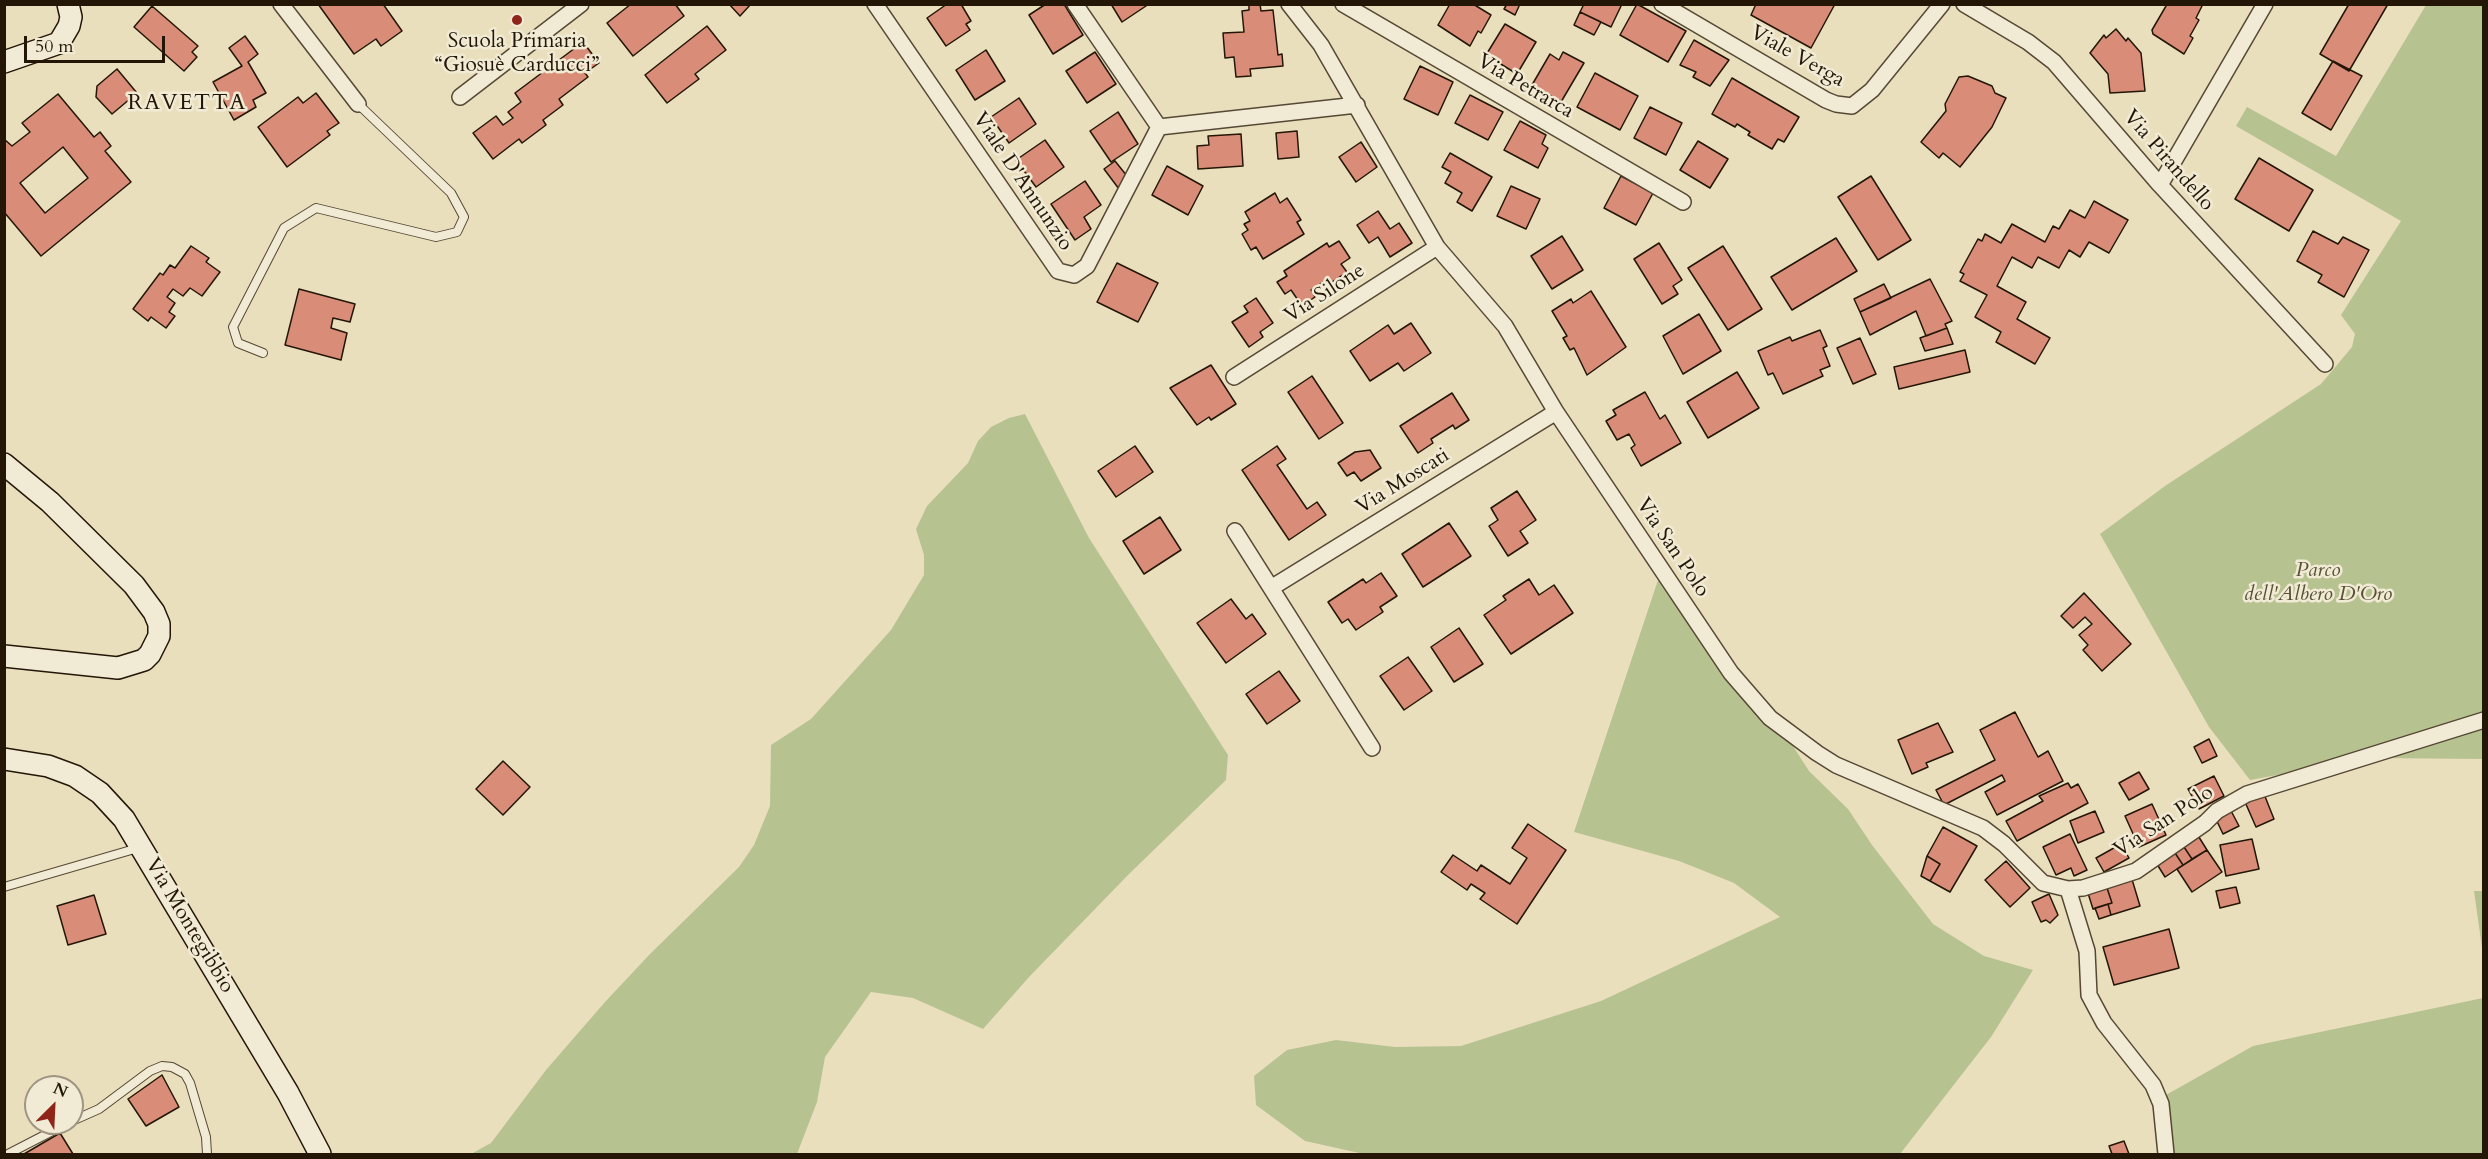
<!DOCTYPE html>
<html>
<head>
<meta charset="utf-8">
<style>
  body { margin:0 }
  #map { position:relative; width:2488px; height:1159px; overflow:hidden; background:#eadfbd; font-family:Cardo,serif }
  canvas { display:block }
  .frame { position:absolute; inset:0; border:6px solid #231606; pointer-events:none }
  .north { position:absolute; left:24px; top:1075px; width:60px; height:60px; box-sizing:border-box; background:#f1ead4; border:2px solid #9f9582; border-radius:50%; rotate:24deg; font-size:16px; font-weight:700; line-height:24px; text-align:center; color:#231606 }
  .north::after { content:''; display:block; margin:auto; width:21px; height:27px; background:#8f2418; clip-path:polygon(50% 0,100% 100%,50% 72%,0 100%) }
  .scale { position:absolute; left:24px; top:36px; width:141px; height:27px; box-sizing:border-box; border:3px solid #231606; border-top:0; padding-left:8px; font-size:18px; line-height:21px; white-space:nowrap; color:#231606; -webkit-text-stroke:4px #f1ead4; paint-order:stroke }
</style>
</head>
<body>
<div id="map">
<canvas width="2488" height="1159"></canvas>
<div class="frame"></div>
<div class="north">N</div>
<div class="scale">50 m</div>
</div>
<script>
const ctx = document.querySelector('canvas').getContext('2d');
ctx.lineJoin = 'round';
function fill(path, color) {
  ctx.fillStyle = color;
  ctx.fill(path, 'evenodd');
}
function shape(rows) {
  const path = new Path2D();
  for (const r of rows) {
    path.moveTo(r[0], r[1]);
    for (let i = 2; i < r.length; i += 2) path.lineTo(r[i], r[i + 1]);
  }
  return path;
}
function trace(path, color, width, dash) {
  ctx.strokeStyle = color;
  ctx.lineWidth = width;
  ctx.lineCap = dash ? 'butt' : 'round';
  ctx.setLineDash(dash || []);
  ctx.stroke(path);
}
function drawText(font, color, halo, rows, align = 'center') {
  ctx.font = font + ' Cardo,serif';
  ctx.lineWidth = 5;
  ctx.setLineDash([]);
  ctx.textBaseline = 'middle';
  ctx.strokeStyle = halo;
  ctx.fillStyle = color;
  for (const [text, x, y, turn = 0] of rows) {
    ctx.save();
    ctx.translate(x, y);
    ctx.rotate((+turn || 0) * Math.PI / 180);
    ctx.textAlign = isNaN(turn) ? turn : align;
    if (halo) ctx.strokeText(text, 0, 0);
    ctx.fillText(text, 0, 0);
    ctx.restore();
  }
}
const green = shape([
  [2426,5,2483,5,2483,759,2371,758,2250,780,2209,727,2100,534,2165,486,2321,384,2352,347,2355,334,2341,315,2401,221,2236,126,2247,107,2336,156],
  [1025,414,1089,538,1228,755,1226,780,1129,874,1030,976,983,1029,913,998,871,992,825,1057,817,1102,797,1154,471,1154,491,1143,546,1070,605,1002,650,954,739,867,754,845,770,806,771,745,811,719,891,630,924,575,924,555,916,529,927,506,968,463,978,441,991,427,1009,418],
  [1662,568,1782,729,1809,771,1848,809,1872,845,1933,924,1984,956,2033,970,1991,1037,1900,1154,1364,1154,1305,1141,1256,1105,1254,1076,1287,1050,1336,1040,1395,1047,1461,1046,1601,1001,1780,917,1734,883,1679,861,1574,832],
  [2474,891,2483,891,2483,955],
  [2483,998,2483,1154,2161,1154,2157,1100,2253,1046]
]);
const building = shape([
  [318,4,383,4,402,31,381,46,376,39,354,54,318,4],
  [631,4,675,4,684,16,633,56,607,23,631,4],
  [729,4,751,4,740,16,729,4],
  [947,4,961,4,971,21,966,24,970,30,946,46,927,18,947,4],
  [1046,4,1064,4,1083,35,1053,54,1029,15,1046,4],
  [1111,4,1149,4,1122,22,1111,4],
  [1260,4,1261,11,1273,10,1278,55,1282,54,1283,66,1250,69,1251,76,1236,77,1234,57,1225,58,1223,33,1244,32,1242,11,1249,10,1249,5,1260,4],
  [1450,4,1473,4,1491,15,1481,33,1478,31,1470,46,1438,25,1450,4],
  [1507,4,1520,4,1515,15,1504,9,1507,4],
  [1584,4,1622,4,1611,27,1580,12,1584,4],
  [1637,4,1686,31,1668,62,1620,35,1637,4],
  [1756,4,1835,4,1811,48,1751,15,1756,4],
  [2163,4,2203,4,2196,18,2199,20,2190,36,2193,38,2184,54,2153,34,2152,30,2166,6,2163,4],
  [2349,4,2388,4,2349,71,2320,54,2349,4],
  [152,6,198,46,192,52,197,57,184,71,134,27,152,6],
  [1580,12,1601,22,1594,35,1574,25,1580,12],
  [1505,24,1536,42,1517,74,1486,55,1505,24],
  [707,26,726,50,695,74,699,79,667,103,645,75,707,26],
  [2116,29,2126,41,2128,38,2141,53,2145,91,2110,93,2108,74,2090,53,2104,35,2106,38,2116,29],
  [245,36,258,54,248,62,266,93,253,100,256,107,234,120,213,82,242,66,229,48,245,36],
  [1694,40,1729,60,1710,86,1693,77,1696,72,1680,65,1694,40],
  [583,42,599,63,585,73,588,77,559,99,563,105,543,120,546,125,522,143,519,139,493,159,473,133,496,116,503,125,513,118,508,112,521,102,515,93,583,42],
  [986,50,1005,81,975,100,956,70,986,50],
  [1095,52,1116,84,1087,103,1066,71,1095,52],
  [1563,52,1584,63,1561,102,1532,85,1550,54,1559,60,1563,52],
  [2333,61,2362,76,2331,130,2302,113,2333,61],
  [1420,66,1453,82,1438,115,1404,99,1420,66],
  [117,69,137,93,112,114,96,97,97,86,117,69],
  [1595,73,1638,96,1620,130,1577,107,1595,73],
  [1968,76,1992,86,1995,93,2006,98,1992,127,1960,167,1943,153,1939,158,1921,142,1946,111,1945,104,1959,77,1968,76],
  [1732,78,1799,117,1784,142,1778,139,1772,149,1748,135,1750,132,1737,124,1735,127,1712,114,1732,78],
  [316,93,339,123,327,131,330,135,287,167,258,127,298,97,303,103,316,93],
  [58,94,94,137,100,132,111,146,105,151,131,182,41,256,4,212,4,139,12,146,30,132,22,123,58,94],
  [63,147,88,178,45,213,20,183,63,147],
  [1470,95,1503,112,1488,140,1455,123,1470,95],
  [1019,98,1036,124,1009,143,991,117,1019,98],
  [1650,107,1682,123,1666,155,1634,138,1650,107],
  [1118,112,1138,144,1111,162,1090,131,1118,112],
  [1520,121,1546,135,1542,144,1548,148,1538,168,1504,150,1520,121],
  [1297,131,1299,157,1278,159,1276,133,1297,131],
  [1241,134,1243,166,1198,169,1197,146,1209,145,1208,136,1241,134],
  [1045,140,1064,167,1036,187,1016,160,1045,140],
  [1698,141,1728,159,1710,188,1680,170,1698,141],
  [1361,142,1377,167,1356,182,1339,157,1361,142],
  [1450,153,1492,177,1472,211,1457,202,1462,193,1445,183,1451,172,1442,167,1450,153],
  [2259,158,2313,190,2289,231,2235,199,2259,158],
  [1115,161,1127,176,1122,193,1104,169,1115,161],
  [1167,166,1203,186,1188,215,1152,195,1167,166],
  [1621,176,1653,193,1636,225,1604,208,1621,176],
  [1871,176,1911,240,1878,260,1838,197,1871,176],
  [1085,181,1101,205,1084,217,1091,229,1075,240,1051,204,1085,181],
  [1511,186,1540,199,1526,229,1497,216,1511,186],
  [1275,193,1280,203,1287,198,1301,220,1297,222,1304,234,1263,259,1256,247,1251,250,1242,234,1248,230,1244,224,1250,221,1245,212,1275,193],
  [2094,201,2128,220,2109,253,2089,242,2080,257,2069,250,2059,268,2038,257,2032,268,2012,257,1997,286,2026,302,2017,319,2050,338,2035,364,1996,342,2001,332,1975,317,1987,295,1960,281,1964,274,1960,272,1978,239,1982,241,1985,234,2001,243,2012,224,2045,242,2053,226,2059,229,2070,210,2085,218,2094,201],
  [1378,211,1390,229,1399,223,1412,243,1390,257,1378,237,1369,243,1357,225,1378,211],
  [2313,231,2338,244,2343,237,2369,250,2344,297,2318,282,2322,275,2297,261,2313,231],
  [1562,236,1583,270,1552,289,1531,256,1562,236],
  [1836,238,1857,271,1792,310,1771,277,1836,238],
  [1339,241,1350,258,1341,264,1347,272,1329,284,1326,280,1311,290,1315,297,1302,306,1291,290,1285,294,1277,282,1287,276,1284,271,1327,243,1329,247,1339,241],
  [1659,243,1682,280,1673,286,1678,294,1662,304,1634,259,1659,243],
  [191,246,209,258,206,262,220,272,202,296,190,288,183,296,173,289,167,297,175,303,169,312,175,316,166,328,151,317,148,321,133,309,160,273,163,275,170,265,175,268,191,246],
  [1723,246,1762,309,1728,330,1688,268,1723,246],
  [1117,263,1158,283,1138,322,1097,302,1117,263],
  [1930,279,1952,321,1945,324,1947,328,1926,336,1916,311,1870,335,1860,312,1930,279],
  [1884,284,1891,298,1860,312,1854,299,1884,284],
  [299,289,355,304,350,322,333,318,331,328,347,333,341,360,285,345,299,289],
  [1591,291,1626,347,1587,375,1574,348,1570,350,1563,338,1567,336,1552,311,1571,299,1573,303,1591,291],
  [1256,298,1273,323,1260,332,1263,337,1249,347,1232,322,1248,312,1244,306,1256,298],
  [1699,314,1721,351,1683,374,1663,336,1699,314],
  [1411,323,1431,353,1404,371,1398,363,1370,381,1350,351,1388,325,1394,334,1411,323],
  [1947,328,1953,344,1925,351,1920,338,1947,328],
  [1820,330,1827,346,1823,348,1830,366,1820,370,1823,376,1783,394,1773,373,1768,375,1758,351,1790,337,1792,341,1820,330],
  [1860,338,1876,374,1853,384,1837,348,1860,338],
  [1965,350,1970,372,1899,389,1894,367,1965,350],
  [1211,365,1236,404,1211,420,1209,417,1197,425,1170,388,1211,365],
  [1737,372,1759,408,1708,438,1687,402,1737,372],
  [1312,376,1343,423,1319,439,1288,392,1312,376],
  [1645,392,1660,419,1665,415,1681,443,1641,466,1631,448,1635,445,1629,434,1617,440,1606,421,1616,415,1613,410,1645,392],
  [1452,393,1469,420,1455,429,1453,425,1431,439,1433,443,1418,453,1400,426,1452,393],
  [1135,446,1153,472,1116,497,1098,471,1135,446],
  [1277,446,1286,459,1277,465,1307,509,1317,502,1326,515,1289,540,1242,470,1277,446],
  [1370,450,1381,468,1361,481,1354,472,1347,476,1338,463,1355,452,1370,450],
  [1517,491,1536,520,1520,531,1528,543,1508,556,1489,526,1498,520,1491,508,1517,491],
  [1160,517,1181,550,1144,574,1123,541,1160,517],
  [1449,523,1471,556,1423,587,1402,554,1449,523],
  [1381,573,1397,596,1380,607,1383,612,1356,630,1348,619,1342,623,1328,602,1363,579,1366,583,1381,573],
  [1529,579,1539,595,1554,585,1573,613,1511,654,1484,615,1506,600,1503,596,1529,579],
  [2084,593,2131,644,2102,671,2083,650,2088,645,2079,635,2092,624,2085,617,2073,628,2061,616,2084,593],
  [1231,599,1246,619,1252,614,1266,634,1226,663,1197,623,1231,599],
  [1459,628,1483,664,1454,682,1431,647,1459,628],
  [1408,657,1432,691,1404,710,1380,676,1408,657],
  [1279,671,1300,701,1267,724,1246,694,1279,671],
  [2015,712,2038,757,2048,751,2063,781,1997,815,1985,792,2005,781,2002,775,1944,805,1936,790,1995,760,1980,730,2015,712],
  [1938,723,1953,752,1926,763,1928,767,1912,774,1898,740,1938,723],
  [2209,739,2217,756,2202,763,2194,747,2209,739],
  [503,761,530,787,503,815,476,789,503,761],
  [2139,772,2149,789,2129,800,2119,783,2139,772],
  [2214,776,2224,796,2199,809,2188,789,2214,776],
  [2068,783,2071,788,2078,784,2088,803,2017,841,2006,821,2043,801,2039,796,2068,783],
  [2264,794,2274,819,2256,827,2245,802,2264,794],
  [2152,804,2166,835,2139,847,2125,816,2152,804],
  [2229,807,2239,826,2223,834,2214,815,2229,807],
  [2095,811,2104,832,2078,843,2070,821,2095,811],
  [1528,824,1566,850,1517,924,1480,899,1485,893,1471,884,1467,890,1441,872,1453,855,1477,871,1481,865,1510,884,1527,858,1512,848,1528,824],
  [1943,827,1977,846,1950,892,1930,881,1940,864,1927,856,1943,827],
  [2070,834,2087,870,2074,876,2071,868,2056,875,2043,847,2070,834],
  [2197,834,2207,850,2192,859,2182,844,2197,834],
  [2252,839,2259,869,2226,876,2220,845,2252,839],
  [2121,844,2129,858,2104,872,2096,858,2121,844],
  [2182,844,2192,859,2183,865,2173,850,2182,844],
  [2173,850,2183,865,2165,877,2155,861,2173,850],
  [2207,850,2222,872,2192,892,2177,869,2207,850],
  [1927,856,1940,864,1930,881,1921,876,1927,856],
  [2006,861,2030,888,2010,907,1985,880,2006,861],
  [2131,876,2140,906,2111,915,2108,904,2112,903,2106,885,2131,876],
  [2106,885,2112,903,2093,909,2087,890,2106,885],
  [2236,887,2240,903,2220,908,2216,891,2236,887],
  [2049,894,2058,915,2050,923,2046,920,2041,922,2032,902,2049,894],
  [94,895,106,934,68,945,57,906,94,895],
  [2108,904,2111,915,2099,919,2095,908,2108,904],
  [2169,929,2179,968,2114,985,2103,947,2169,929],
  [162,1075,179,1107,146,1126,128,1099,162,1075],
  [60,1133,73,1154,24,1154,60,1133],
  [2124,1141,2129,1154,2112,1154,2109,1146,2124,1141]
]);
const lane = shape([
  [263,353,238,343,233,327,284,228,316,208,436,237,457,232,464,217,451,193,358,104],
  [4,887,138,848],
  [72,1121,99,1109,150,1071,162,1066,172,1067,185,1074,190,1083,206,1137,207,1154],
  [8,1154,68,1123]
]);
const street = shape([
  [281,4,358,104],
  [875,4,1058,271,1074,275,1087,266,1159,127,1357,105],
  [1075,4,1159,127],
  [1289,4,1321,45,1437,247,1505,326,1556,412,1731,673,1770,718,1817,753,1836,765,1983,828,2004,844,2043,883,2068,889,2083,888,2136,871,2205,823,2217,811,2247,794,2484,720],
  [1343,4,1683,202],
  [1662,4,1826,100,1836,104,1852,106,1872,90,1942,4],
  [1964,4,2028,42,2054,62,2160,185,2325,364],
  [460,97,581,4],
  [2160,185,2265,4],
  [1234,377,1437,247],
  [1235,531,1372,748],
  [1271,588,1556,412],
  [2068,889,2087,951,2089,995,2104,1023,2153,1085,2161,1104,2166,1154]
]);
const secondary = shape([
  [4,62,59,43,69,26,71,17,68,4],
  [4,464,50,502,134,585,154,612,159,624,159,636,150,654,144,660,118,668,4,656],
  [4,759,48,766,75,776,100,793,124,819,288,1093,320,1154]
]);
const markers = [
  [517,20,6,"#8f2418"]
];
const poiNames = [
  ["Scuola Primaria",517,42],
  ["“Giosuè Carducci”",517,66]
];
const streetNames = [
  ["Viale Verga",1797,57,29],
  ["Via Petrarca",1525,87,30],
  ["Via Pirandello",2168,161,49],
  ["Viale D'Annunzio",1022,182,56],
  ["Via Silone",1325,294,-33],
  ["Via Moscati",1403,482,-32],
  ["Via San Polo",1672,548,56],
  ["Via San Polo",2164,822,-33],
  ["Via Montegibbio",189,926,59]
];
const parkNames = [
  ["Parco",2318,571],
  ["dell'Albero D'Oro",2318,595]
];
const neighbourhoodNames = [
  ["RAVETTA",187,104]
];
fill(green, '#b7c291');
fill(building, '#d98d78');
trace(building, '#231606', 1.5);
trace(lane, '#554834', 10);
trace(street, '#554834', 18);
trace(secondary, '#231606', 24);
trace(lane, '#f1ead4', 8);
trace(street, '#f1ead4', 15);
trace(secondary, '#f1ead4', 21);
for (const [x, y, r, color] of markers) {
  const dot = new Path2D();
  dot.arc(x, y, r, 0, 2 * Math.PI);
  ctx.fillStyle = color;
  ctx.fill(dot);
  trace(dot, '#f1ead4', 2);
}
drawText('21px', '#231606', '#f1ead4', poiNames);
drawText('21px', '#231606', '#f1ead4', streetNames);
drawText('italic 21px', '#575237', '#f1ead4', parkNames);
ctx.letterSpacing = '1.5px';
drawText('22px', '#231606', '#f1ead4', neighbourhoodNames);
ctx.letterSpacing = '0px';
</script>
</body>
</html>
